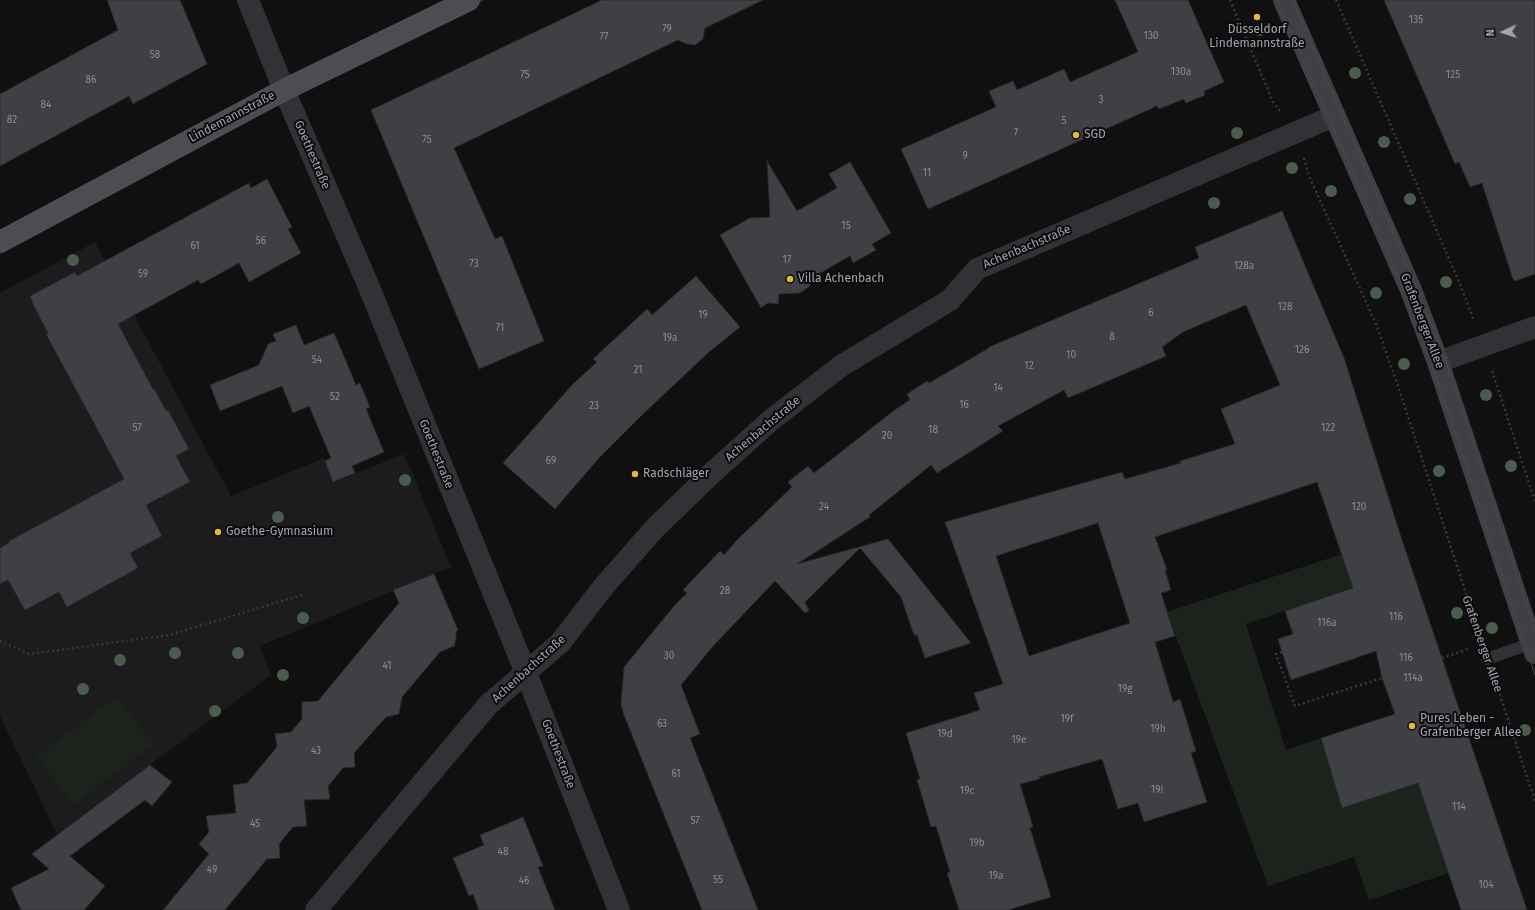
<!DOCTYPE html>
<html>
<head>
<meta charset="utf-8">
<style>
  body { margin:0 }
  #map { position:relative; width:1535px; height:910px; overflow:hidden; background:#101011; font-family:"Fira Sans",sans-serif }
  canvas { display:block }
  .north { position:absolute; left:1483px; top:12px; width:40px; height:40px; -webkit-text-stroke:3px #0b0b0c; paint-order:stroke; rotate:267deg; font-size:11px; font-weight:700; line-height:16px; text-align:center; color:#a2a5b1 }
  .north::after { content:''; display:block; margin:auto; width:14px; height:18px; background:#a2a5b1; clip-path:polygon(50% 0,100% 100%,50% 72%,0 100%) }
</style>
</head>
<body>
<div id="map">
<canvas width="1535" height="910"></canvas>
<div class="north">N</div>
</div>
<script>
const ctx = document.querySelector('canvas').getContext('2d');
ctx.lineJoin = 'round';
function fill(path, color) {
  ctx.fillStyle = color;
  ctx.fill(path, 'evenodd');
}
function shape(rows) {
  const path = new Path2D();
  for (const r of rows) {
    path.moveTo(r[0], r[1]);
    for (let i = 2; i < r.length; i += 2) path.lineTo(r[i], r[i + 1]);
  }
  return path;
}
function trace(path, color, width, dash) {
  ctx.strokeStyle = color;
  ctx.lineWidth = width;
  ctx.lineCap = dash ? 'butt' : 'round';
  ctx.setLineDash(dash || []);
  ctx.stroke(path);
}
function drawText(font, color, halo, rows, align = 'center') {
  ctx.font = font + ' "Fira Sans",sans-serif';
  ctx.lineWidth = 4;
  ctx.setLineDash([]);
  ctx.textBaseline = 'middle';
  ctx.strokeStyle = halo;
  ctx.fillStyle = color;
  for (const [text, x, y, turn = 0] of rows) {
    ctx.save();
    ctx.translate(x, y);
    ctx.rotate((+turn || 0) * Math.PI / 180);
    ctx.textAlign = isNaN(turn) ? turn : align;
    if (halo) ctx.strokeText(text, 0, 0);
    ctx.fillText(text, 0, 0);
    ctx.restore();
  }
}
const built = shape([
  [95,242,231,496,324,458,334,482,404,454,451,567,260,646,271,675,57,834,0,716,0,293]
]);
const green = shape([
  [1342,554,1353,588,1246,624,1286,750,1321,738,1343,808,1418,783,1449,873,1369,900,1354,857,1268,886,1167,612],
  [117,696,154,744,73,805,36,757]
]);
const building = shape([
  [107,0,180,0,207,64,133,104,129,96,0,166,0,94,118,30,107,0],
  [602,0,763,0,705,28,703,39,695,45,687,44,678,40,454,148,495,239,502,236,544,341,479,369,371,110,602,0],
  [1115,0,1188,0,1224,82,1204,91,1205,95,1186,103,1184,99,1159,109,1157,106,928,209,901,149,996,107,989,91,1013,81,1017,90,1064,69,1070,82,1138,52,1115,0],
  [1384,0,1535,0,1535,274,1515,281,1513,279,1482,183,1470,187,1459,162,1455,164,1384,0],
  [767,161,797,211,837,188,829,174,850,162,891,233,872,244,876,250,853,263,850,256,810,279,810,286,803,291,799,293,779,294,778,304,768,303,761,308,720,235,750,218,770,217,767,161],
  [267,179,292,227,288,229,301,253,249,282,239,263,201,284,198,280,118,324,154,391,155,390,166,411,168,410,189,449,176,456,190,482,146,505,162,536,130,553,138,568,67,607,59,592,25,610,8,580,0,584,0,548,10,542,9,541,124,479,46,334,48,333,32,302,33,302,30,296,75,272,77,276,249,183,251,188,267,179],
  [1282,211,1344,358,1400,534,1527,910,1461,910,1418,783,1342,808,1321,738,1395,714,1382,678,1376,651,1291,680,1282,652,1278,639,1293,634,1285,611,1353,588,1317,482,1155,537,1167,570,1165,570,1171,590,1161,593,1175,636,1155,642,1173,702,1180,699,1196,751,1191,753,1207,802,1144,822,1138,803,1118,809,1102,759,1039,777,1040,779,1020,784,1033,827,1030,828,1051,897,1008,910,959,910,947,873,950,872,936,826,931,827,917,780,920,779,906,733,980,710,974,693,1003,684,945,522,1122,472,1125,479,1181,463,1180,461,1235,444,1221,409,1280,385,1246,305,1183,332,1162,347,1166,356,1068,398,1064,390,998,426,1003,431,937,473,931,465,869,515,870,517,797,564,888,539,971,643,925,658,917,635,914,635,901,597,860,548,805,602,809,611,805,613,775,581,714,645,681,685,700,734,690,738,758,910,702,910,624,715,621,704,624,667,674,606,687,593,683,590,720,551,724,555,736,541,792,487,788,482,808,466,814,473,896,409,910,400,907,394,927,381,929,383,989,348,989,347,1199,258,1195,247,1282,211],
  [1098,523,1130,623,1029,656,996,556,1098,523],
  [696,276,740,327,709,352,643,414,599,458,555,509,503,463,572,385,597,362,593,359,647,309,652,315,696,276],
  [296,325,304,345,334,333,356,385,360,383,370,407,366,409,384,452,352,466,355,473,333,482,325,461,331,458,309,406,293,413,282,386,220,411,210,385,259,365,268,344,276,341,273,334,296,325],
  [434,574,458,630,456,632,456,639,454,646,440,652,402,697,399,714,386,717,354,753,355,767,343,768,328,786,330,799,304,800,307,826,293,827,279,844,280,858,267,859,225,910,163,910,209,854,199,844,209,832,206,816,236,813,233,785,247,783,277,747,275,734,291,732,302,719,302,702,318,701,399,603,393,590,434,574],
  [150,765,172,782,152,806,145,800,70,856,105,886,84,910,21,910,11,888,49,869,32,854,150,765],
  [523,817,543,866,538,867,555,910,479,910,473,894,469,896,453,858,484,845,480,835,523,817]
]);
const path = shape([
  [1230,0,1273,102,1280,111],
  [1336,0,1460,284,1474,321],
  [1304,158,1309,176,1376,324,1398,386,1481,639],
  [1492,371,1535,501],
  [0,641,29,654,169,635,302,595],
  [1282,652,1276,654,1295,706,1382,678],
  [1442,658,1468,649],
  [1495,680,1535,801]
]);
const lane = shape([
  [1487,659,1532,643]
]);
const street = shape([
  [248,0,284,90,369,287,526,673,619,910],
  [1438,362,1535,327],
  [316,910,488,705,560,643,604,586,656,527,711,474,771,420,841,366,950,300,977,269,1334,116]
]);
const secondary = shape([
  [1284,0,1411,290,1438,362,1535,653]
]);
const primary = shape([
  [0,242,284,90,469,0]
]);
const tram = shape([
  [1277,0,1397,274,1415,318,1450,417,1535,675],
  [1292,0,1412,276,1434,331,1445,359,1535,630],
  [0,233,347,52,453,0],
  [0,249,288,97,483,0]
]);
const trees = [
  [1260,30],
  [1355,73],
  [1237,133],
  [1384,142],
  [1292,168],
  [1331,191],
  [1410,199],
  [1214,203],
  [73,260],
  [1446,282],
  [1376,293],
  [1404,364],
  [1486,395],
  [1511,466],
  [1439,471],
  [405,480],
  [278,517],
  [1457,613],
  [303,618],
  [1492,628],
  [175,653],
  [238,653],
  [120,660],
  [283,675],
  [83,689],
  [215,711],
  [1525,730]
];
const markers = [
  [1257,17,4,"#e6b833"],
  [1076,135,4,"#e6b833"],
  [790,279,4,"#e6b833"],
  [635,474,4,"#e6b833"],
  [218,532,4,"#e6b833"],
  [1412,726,4,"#e6b833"]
];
const numberNames = [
  ["135",1416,20],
  ["79",667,29],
  ["130",1151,36],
  ["77",604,37],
  ["58",155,55],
  ["130a",1181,72],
  ["75",525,75],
  ["125",1453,75],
  ["86",91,80],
  ["3",1101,100],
  ["84",46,105],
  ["82",12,120],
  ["5",1064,121],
  ["7",1016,133],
  ["75",427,140],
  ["9",965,156],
  ["11",927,173],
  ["15",846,226],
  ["56",261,241],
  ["61",195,246],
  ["17",787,260],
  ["73",474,264],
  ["128a",1244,266],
  ["59",143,274],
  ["128",1285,307],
  ["6",1151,313],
  ["19",703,315],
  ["71",500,328],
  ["8",1112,337],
  ["19a",670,338],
  ["126",1302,350],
  ["10",1071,355],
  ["54",317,360],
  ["12",1029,366],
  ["21",638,370],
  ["14",998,388],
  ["52",335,397],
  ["16",964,405],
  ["23",594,406],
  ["57",137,428],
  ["122",1328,428],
  ["18",933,430],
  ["20",887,436],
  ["69",551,461],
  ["24",824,507],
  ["120",1359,507],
  ["28",725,591],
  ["116",1396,617],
  ["116a",1327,623],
  ["30",669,656],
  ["116",1406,658],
  ["41",387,666],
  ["114a",1413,678],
  ["19g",1125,689],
  ["19f",1067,719],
  ["63",662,724],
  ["19h",1158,729],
  ["19d",945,734],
  ["19e",1019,740],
  ["43",316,751],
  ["61",676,774],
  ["19i",1157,790],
  ["19c",967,791],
  ["114",1459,807],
  ["57",695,821],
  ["45",255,824],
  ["19b",977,843],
  ["48",503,852],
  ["49",212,870],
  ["19a",996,876],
  ["55",718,880],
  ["46",524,881],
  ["104",1486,885]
];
const poiNames = [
  ["Düsseldorf",1257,30,"center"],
  ["Lindemannstraße",1257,44,"center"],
  ["SGD",1084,135],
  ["Villa Achenbach",798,279],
  ["Radschläger",643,474],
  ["Goethe-Gymnasium",226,532],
  ["Pures Leben -",1420,719],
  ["Grafenberger Allee",1420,733]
];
const streetNames = [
  ["Lindemannstraße",232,117,-28],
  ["Goethestraße",312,155,67],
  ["Achenbachstraße",1027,247,-23],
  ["Grafenberger Allee",1422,321,69],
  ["Achenbachstraße",763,429,-40],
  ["Goethestraße",436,454,68],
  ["Grafenberger Allee",1482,644,71],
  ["Achenbachstraße",529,669,-42],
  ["Goethestraße",558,754,69]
];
fill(built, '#1c1c1e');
fill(green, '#1c231d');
fill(building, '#3f4044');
trace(building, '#2a2a2d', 1);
trace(path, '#37383c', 2.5, [2, 3]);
trace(lane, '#313136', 12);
trace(street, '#313136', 22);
trace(secondary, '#3f4045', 22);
trace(primary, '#4d4e54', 22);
trace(tram, '#4a4b50', 1);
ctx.fillStyle = '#4a5c4d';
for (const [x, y] of trees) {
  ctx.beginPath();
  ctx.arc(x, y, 6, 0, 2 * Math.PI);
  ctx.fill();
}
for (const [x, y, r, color] of markers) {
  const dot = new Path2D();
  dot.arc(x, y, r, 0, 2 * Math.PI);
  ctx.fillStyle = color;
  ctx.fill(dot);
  trace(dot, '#0b0b0c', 1.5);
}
drawText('10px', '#898c96', null, numberNames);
drawText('12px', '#a2a5b1', '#0b0b0c', poiNames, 'left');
drawText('12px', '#a2a5b1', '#0b0b0c', streetNames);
</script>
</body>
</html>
